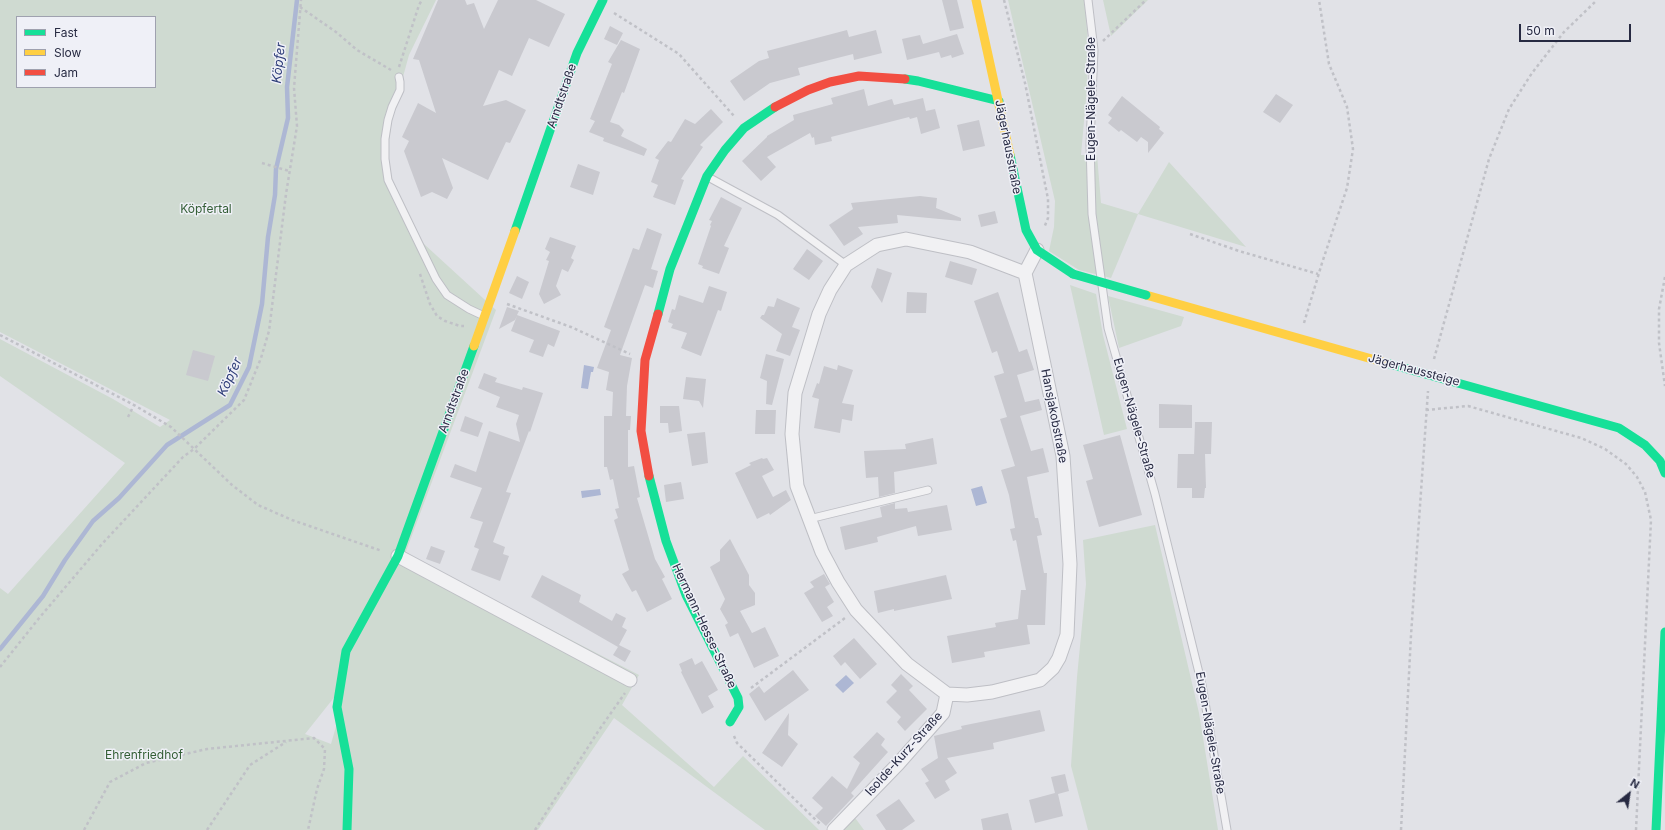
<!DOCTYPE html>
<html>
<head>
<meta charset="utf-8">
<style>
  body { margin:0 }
  #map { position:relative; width:1665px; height:830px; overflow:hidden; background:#e1e2e7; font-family:Inter,sans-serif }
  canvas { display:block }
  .legend { position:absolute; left:16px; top:16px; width:140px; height:72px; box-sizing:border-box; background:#eff0f7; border:1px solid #9fa1af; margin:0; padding:5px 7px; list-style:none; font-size:12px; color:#272a42 }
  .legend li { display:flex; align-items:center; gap:8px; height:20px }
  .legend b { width:20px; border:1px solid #9fa1af }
  .north { position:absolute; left:1609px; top:774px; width:40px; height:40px; -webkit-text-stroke:3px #eff0f7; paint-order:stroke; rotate:30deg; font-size:11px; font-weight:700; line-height:16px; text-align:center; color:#272a42 }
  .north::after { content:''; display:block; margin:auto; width:14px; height:18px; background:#272a42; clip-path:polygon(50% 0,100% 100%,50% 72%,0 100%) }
  .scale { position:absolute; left:1519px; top:24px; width:112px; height:18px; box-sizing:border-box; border:2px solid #272a42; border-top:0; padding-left:5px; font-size:12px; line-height:14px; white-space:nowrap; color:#272a42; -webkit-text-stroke:3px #eff0f7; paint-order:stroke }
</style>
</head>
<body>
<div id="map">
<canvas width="1665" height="830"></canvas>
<ul class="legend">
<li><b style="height:5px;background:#16e098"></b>Fast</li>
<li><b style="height:5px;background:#ffcf43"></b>Slow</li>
<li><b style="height:5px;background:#f24e42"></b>Jam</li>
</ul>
<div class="north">N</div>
<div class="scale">50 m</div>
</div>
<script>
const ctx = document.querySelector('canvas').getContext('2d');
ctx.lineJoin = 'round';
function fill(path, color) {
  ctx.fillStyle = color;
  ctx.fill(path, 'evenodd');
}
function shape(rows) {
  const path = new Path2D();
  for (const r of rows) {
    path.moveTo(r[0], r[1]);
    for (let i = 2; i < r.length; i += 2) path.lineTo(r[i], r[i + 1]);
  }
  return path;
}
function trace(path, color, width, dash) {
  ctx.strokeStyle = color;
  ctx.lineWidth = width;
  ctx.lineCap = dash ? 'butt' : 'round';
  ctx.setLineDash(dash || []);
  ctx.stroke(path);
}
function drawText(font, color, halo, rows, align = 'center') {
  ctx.font = font + ' Inter,sans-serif';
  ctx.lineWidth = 3;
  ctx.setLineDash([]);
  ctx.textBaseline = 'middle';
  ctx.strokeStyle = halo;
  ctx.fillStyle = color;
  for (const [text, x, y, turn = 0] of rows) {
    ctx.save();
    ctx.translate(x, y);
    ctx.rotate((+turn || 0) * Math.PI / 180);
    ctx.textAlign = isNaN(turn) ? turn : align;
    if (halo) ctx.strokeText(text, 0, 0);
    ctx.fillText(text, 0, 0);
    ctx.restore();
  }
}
const green = shape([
  [0,0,436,0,409,55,393,113,385,167,412,233,496,310,405,554,639,675,622,705,714,787,743,756,819,830,765,830,614,718,538,830,0,830,0,588,8,594,125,463,0,376,0,339,113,399,160,427,170,420,0,332],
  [17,17,155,17,155,87,17,87],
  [340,690,339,716,331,744,305,734],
  [1008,0,1085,0,1088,46,1087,88,1081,155,1097,155,1101,203,1138,214,1169,162,1246,247,1138,214,1111,278,1079,270,1049,251,1054,227,1055,201],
  [1103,0,1148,0,1111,36],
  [1070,285,1096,294,1103,335,1127,429,1104,435],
  [1108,296,1184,317,1181,326,1119,348],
  [1155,525,1199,713,1218,830,1088,830,1071,766,1077,677,1086,584,1083,540],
  [853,815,864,830,839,830]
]);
const water = shape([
  [584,365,594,367,593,372,591,372,588,389,581,388],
  [982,486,987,503,976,506,971,489],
  [600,489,601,495,582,498,581,491],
  [846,675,854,683,843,693,835,685]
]);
const stream = shape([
  [0,649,43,596,65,560,93,521,119,498,167,445,230,405,249,367,262,304,268,237,275,195,276,169,288,118,287,87,297,0]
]);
const building = shape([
  [438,0,465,0,467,5,474,3,484,29,498,0,536,0,565,14,549,47,529,38,512,76,499,70,483,106,506,100,526,110,510,143,506,142,488,180,442,158,453,188,447,199,432,192,421,197,404,151,409,141,402,137,418,103,436,113,419,60,413,59],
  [942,0,957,0,964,28,950,31],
  [610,26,623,33,617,45,604,39],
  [847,30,849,37,876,30,882,53,854,60,853,54,798,68,800,75,770,83,744,101,730,81,759,61,769,58,767,51],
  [957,34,964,54,952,58,951,55,941,58,939,52,907,60,902,39,920,35,923,44],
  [621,40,640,49,624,93,622,92,610,122,619,125,624,130,621,136,647,149,644,156,603,141,604,138,589,132,595,121,590,119,612,64,608,62],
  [864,89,868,106,892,99,894,105,923,98,926,111,935,109,940,128,921,134,917,117,910,119,909,117,831,137,832,141,815,145,814,137,812,138,810,133,767,157,776,167,761,181,742,161,767,137,767,136,794,120,793,115,833,104,831,98],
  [1276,94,1293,105,1280,123,1263,112],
  [1122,96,1160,127,1159,129,1164,133,1148,153,1148,142,1141,137,1137,142,1121,130,1119,132,1108,123,1112,118,1108,115],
  [711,109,723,122,700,145,703,147,681,179,684,180,675,205,653,197,658,185,651,182,659,160,655,158,668,141,671,142,685,119,695,124],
  [979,120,985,146,963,151,957,125],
  [578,164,600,172,593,195,570,187],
  [920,196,937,198,936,208,961,218,961,221,897,215,898,223,858,227,863,234,844,246,829,225,853,209,851,203],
  [721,197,742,208,724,246,729,248,719,274,702,268,703,266,698,264,711,226,710,225,712,221,709,220],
  [995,211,998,223,981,227,978,215],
  [647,228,662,234,651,269,658,271,653,288,645,285,620,355,632,358,627,386,626,416,631,416,630,430,628,430,628,467,634,466,640,497,637,498,655,559,665,577,662,579,672,599,647,612,636,590,632,592,622,574,629,570,614,520,618,518,615,509,619,508,613,479,610,480,607,467,604,467,604,416,612,416,613,392,606,390,609,372,597,368,611,330,604,327,633,248,639,250],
  [550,237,576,246,571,258,574,260,568,272,562,269,556,286,561,295,544,304,539,294,549,261,546,260,550,252,545,249],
  [807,249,823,261,809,280,793,269],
  [950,261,977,269,972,285,945,277],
  [877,268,892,273,882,303,871,287],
  [517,276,529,282,522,299,509,293],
  [709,286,727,292,721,311,718,310,701,356,681,348,687,333,671,328,673,324,668,322,672,309,675,310,679,295,703,303],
  [907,292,927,293,926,313,906,313],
  [998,292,1019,352,1027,349,1034,370,1017,375,1025,402,1039,399,1042,410,1020,416,1031,451,1043,448,1049,472,1027,477,1035,518,1038,518,1042,535,1037,536,1044,573,1047,573,1045,625,1027,625,1030,644,984,652,985,657,952,663,947,636,996,627,995,623,1018,619,1021,590,1026,590,1016,540,1013,541,1010,529,1015,528,1009,495,1001,470,1015,466,1000,419,1007,417,994,376,1004,373,997,351,992,353,974,301],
  [777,298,800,308,792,327,800,330,790,356,776,351,782,334,760,318,762,315,764,315,768,306,774,307],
  [507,307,519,311,517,315,560,331,554,347,548,344,543,357,529,352,534,340,511,331,517,316,515,320,499,329],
  [193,350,215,356,208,381,186,375],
  [766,354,784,359,772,405,766,404,767,381,760,378],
  [838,365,853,370,842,403,854,405,852,421,842,419,840,433,814,428,819,399,812,397,817,383,819,384,824,366,837,370],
  [484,373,497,378,495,382,522,390,523,387,543,393,530,432,529,431,506,492,511,493,493,542,505,547,503,554,509,556,500,581,471,570,479,549,474,547,483,522,470,518,482,488,450,477,455,464,476,472,489,431,520,442,516,424,519,415,496,407,500,397,478,388],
  [686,377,706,379,703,408,699,401,683,399],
  [1159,404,1192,405,1192,428,1159,428],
  [660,406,679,406,682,431,669,433,668,423,660,423],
  [756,410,776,410,775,434,755,434],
  [465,416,483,423,478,437,460,431],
  [1195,422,1212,422,1211,454,1205,454,1206,488,1205,488,1204,498,1192,498,1192,488,1177,488,1178,454,1194,454],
  [705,432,708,463,692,466,687,434],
  [1120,435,1142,515,1099,527,1086,481,1093,479,1083,445],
  [933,438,937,464,894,472,895,493,879,497,878,477,866,478,864,451,906,449,905,444],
  [762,458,763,459,767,458,774,470,762,476,773,497,786,490,791,500,770,515,769,513,757,519,735,473,751,465,749,463],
  [681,482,684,499,666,502,664,485],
  [895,503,895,509,907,508,908,512,947,505,952,530,918,536,916,526,877,537,878,542,845,550,840,527,882,517,880,507],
  [730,539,749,575,749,585,755,593,755,605,740,611,752,633,765,627,779,656,754,668,738,633,730,637,725,625,728,623,720,609,725,599,710,567,720,561,720,550],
  [431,546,445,551,440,564,426,559],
  [824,574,830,584,825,587,834,602,827,607,833,616,822,622,804,593,814,587,810,582],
  [542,575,581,595,579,602,612,621,616,613,626,618,622,627,627,630,619,645,631,651,625,662,613,655,618,647,531,597],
  [946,575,952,599,894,611,894,609,878,613,874,591],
  [854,638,877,664,860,679,845,662,841,666,833,656],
  [692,658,695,665,702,661,718,690,708,696,714,707,702,714,681,672,682,671,679,664],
  [793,670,809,690,765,721,749,694,759,686,764,693],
  [901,674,913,686,909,690,927,709,905,731,897,722,901,717,886,702,897,691,891,685],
  [1040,710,1045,731,993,743,994,749,947,758,957,773,945,781,950,790,935,799,925,783,929,781,921,769,938,758,934,736,962,729,961,726],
  [789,713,788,735,798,744,782,767,762,753],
  [877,732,885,739,881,745,888,752,851,793,854,796,826,826,815,816,823,808,812,798,832,776,847,789,860,763,853,757],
  [1065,774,1069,791,1058,794,1063,816,1035,823,1029,800,1055,793,1051,777],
  [899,799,915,821,902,830,886,830,876,815],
  [1008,813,1012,830,983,830,981,819]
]);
const path = shape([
  [1004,0,1025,83,1048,199,1048,218,1044,228],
  [300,7,336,32,357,50,391,70],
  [614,13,679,54,734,116],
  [1103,41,1146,0],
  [399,67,419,5,422,0],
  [262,163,289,171],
  [1190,234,1239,251,1318,274],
  [420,274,430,304,437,316,445,321,460,326,464,326],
  [1665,277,1659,309,1659,343,1665,386],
  [507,304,571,327,630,354],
  [1304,323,1322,263,1347,188,1353,149,1347,107,1329,64,1319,0],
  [0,335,134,405,171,427,232,485,258,505,292,520,382,551],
  [1434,359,1489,159,1509,109,1532,73,1564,32,1597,0],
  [1426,410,1468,406,1581,438,1605,449,1626,464,1637,477,1645,492,1651,520,1636,830],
  [128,417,134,405],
  [0,667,40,617,102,544,183,457,194,449,244,400,261,358,269,331,286,194,297,126,294,88,301,0],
  [751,688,845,618],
  [734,736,737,743,821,825],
  [84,830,110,782,146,763,207,749,314,738,325,749,324,769,317,789,308,830],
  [207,830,250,765,286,742],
  [535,830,599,730,625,693],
  [1401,830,1411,635,1428,391]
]);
const lane = shape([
  [1088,0,1094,50,1090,144,1092,214,1108,328,1155,494,1202,685,1227,830],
  [399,77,400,82,400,90,392,107,388,120,385,139,385,159,388,180,436,279,447,295,469,309,484,316],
  [708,177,778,215,846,265],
  [809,519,928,490]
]);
const street = shape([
  [398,556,630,680],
  [947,694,907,664,856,610,838,582,822,552,797,486,792,434,795,393,819,314,830,290,846,265,877,245,906,239,970,252,1025,273],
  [947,694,967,695,992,692,1040,680,1053,668,1059,658,1067,635,1070,564,1063,456,1025,273,1037,250],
  [834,830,898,764,943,713,947,694]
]);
const fast = shape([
  [905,79,918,81,999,101],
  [1010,155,1026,230,1037,250,1073,274],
  [515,231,577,53,603,0],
  [658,314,670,269,707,176,725,150,744,128,775,107],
  [1386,363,1619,428,1645,445,1660,461,1665,473],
  [649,476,666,541,686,595,738,698,739,707,730,722],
  [347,830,349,769,337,707,346,651,398,556,474,346],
  [1656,830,1665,632]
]);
const slow = shape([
  [976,0,1010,155],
  [1146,295,1386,363],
  [474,346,515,231]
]);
const jam = shape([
  [775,107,808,90,830,82,859,76,905,79],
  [649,476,641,431,645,360,658,314]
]);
const fastBridge = shape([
  [1073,274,1146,295]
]);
const streetNames = [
  ["Arndtstraße",562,96,-71],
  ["Eugen-Nägele-Straße",1091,99,-90],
  ["Jägerhausstraße",1008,147,79],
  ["Jägerhaussteige",1414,370,15],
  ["Arndtstraße",454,401,-70],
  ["Hansjakobstraße",1054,416,79],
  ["Eugen-Nägele-Straße",1134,418,74],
  ["Hermann-Hesse-Straße",704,626,65],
  ["Eugen-Nägele-Straße",1210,733,80],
  ["Isolde-Kurz-Straße",904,754,-48]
];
const parkNames = [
  ["Köpfertal",206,209],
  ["Ehrenfriedhof",144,755]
];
const waterNames = [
  ["Köpfer",279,63,-84],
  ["Köpfer",230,377,-65]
];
fill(green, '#cfdad1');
fill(water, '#adb7d4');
trace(stream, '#adb7d4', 4.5);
fill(building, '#c9c9cf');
trace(lane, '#bebfc5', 9);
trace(street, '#bebfc5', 15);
trace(path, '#c0c1c7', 2.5, [3, 3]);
trace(lane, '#f1f1f3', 7);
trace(street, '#f1f1f3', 13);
trace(fast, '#16e098', 9);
trace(slow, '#ffcf43', 9);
trace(jam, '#f24e42', 9);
trace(fastBridge, '#16e098', 9);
drawText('12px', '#272a42', '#eff0f7', streetNames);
drawText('12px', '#335e35', '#eff0f7', parkNames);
drawText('italic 13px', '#2e3d78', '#eff0f7', waterNames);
</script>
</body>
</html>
